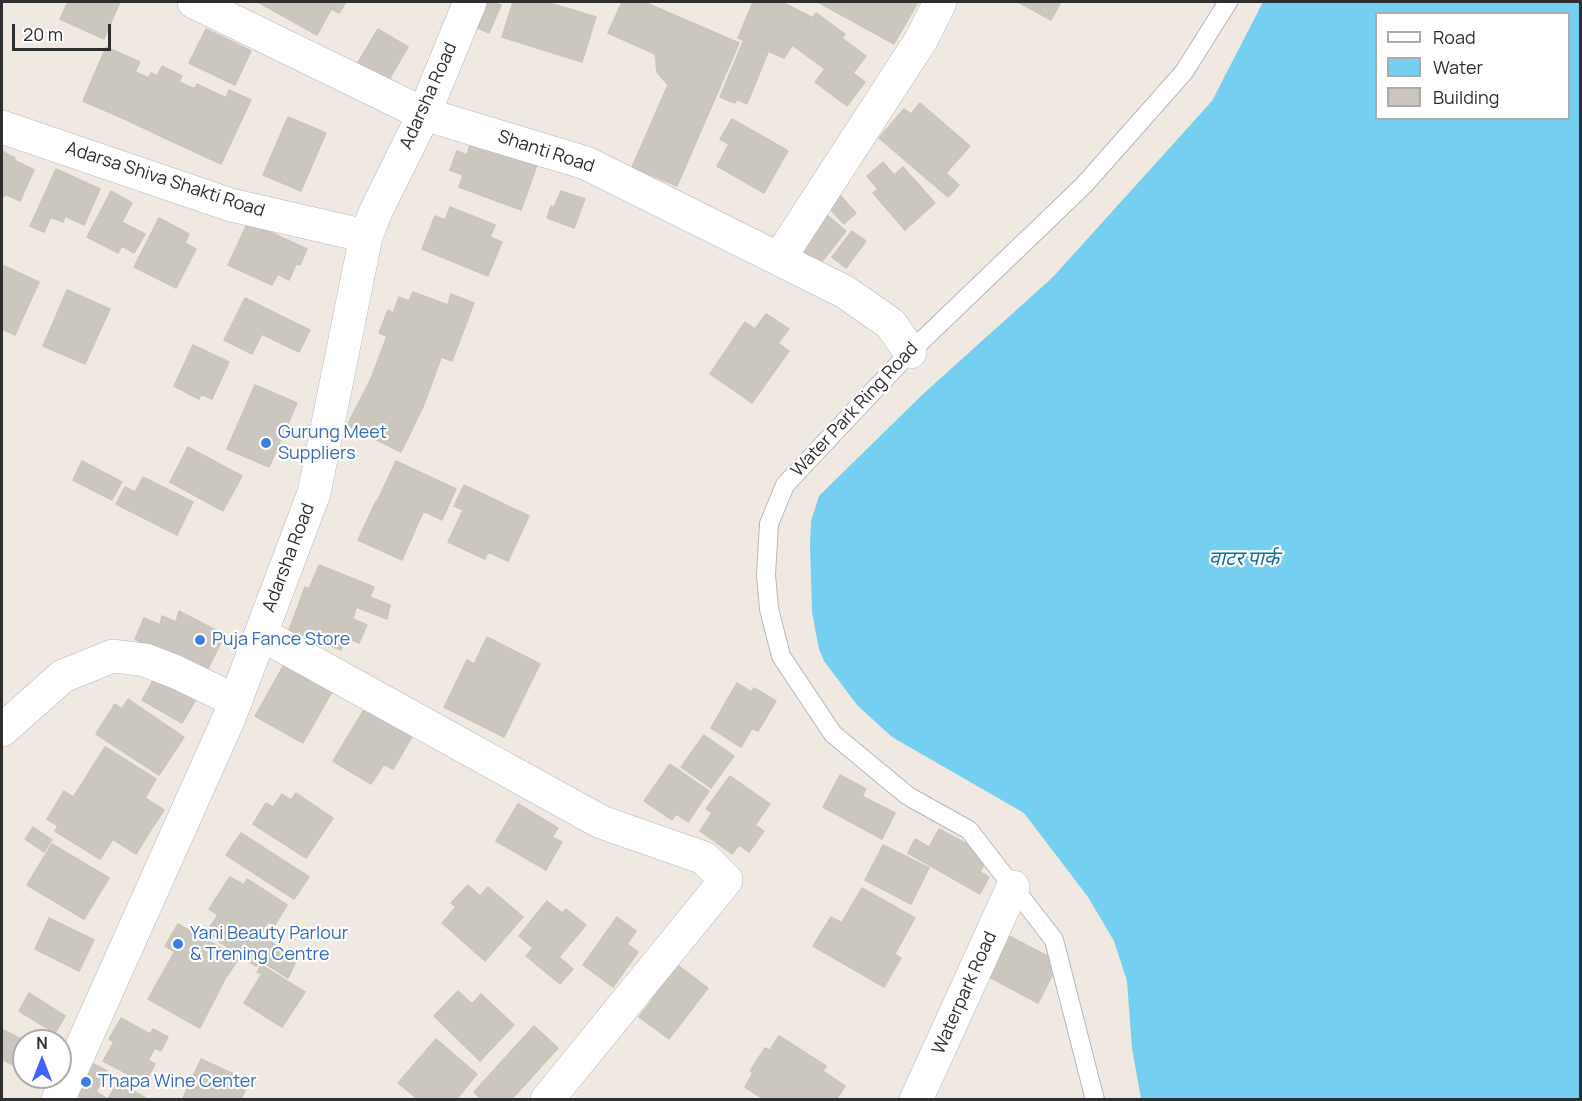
<!DOCTYPE html>
<html>
<head>
<meta charset="utf-8">
<style>
  body { margin:0 }
  #map { position:relative; width:1582px; height:1101px; overflow:hidden; background:#efe9e1; font-family:Manrope,sans-serif }
  canvas { display:block }
  .frame { position:absolute; inset:0; border:3px solid #2e2e2e; pointer-events:none }
  .legend { position:absolute; left:1375px; top:12px; width:195px; height:108px; box-sizing:border-box; background:#fff; border:2px solid #ababab; margin:0; padding:8px 10px; list-style:none; font-size:18px; color:#2e2e2e }
  .legend li { display:flex; align-items:center; gap:12px; height:30px }
  .legend b { width:30px; border:2px solid #ababab }
  .north { position:absolute; left:12px; top:1029px; width:60px; height:60px; box-sizing:border-box; background:#fff; border:2px solid #ababab; border-radius:50%; rotate:0deg; font-size:16px; font-weight:700; line-height:24px; text-align:center; color:#2e2e2e }
  .north::after { content:''; display:block; margin:auto; width:21px; height:27px; background:#4264fb; clip-path:polygon(50% 0,100% 100%,50% 72%,0 100%) }
  .scale { position:absolute; left:12px; top:24px; width:99px; height:27px; box-sizing:border-box; border:3px solid #2e2e2e; border-top:0; padding-left:8px; font-size:18px; line-height:21px; white-space:nowrap; color:#2e2e2e; -webkit-text-stroke:4px #fff; paint-order:stroke }
</style>
</head>
<body>
<div id="map">
<canvas width="1582" height="1101"></canvas>
<div class="frame"></div>
<ul class="legend">
<li><b style="height:8px;background:#fff"></b>Road</li>
<li><b style="height:16px;background:#75cff0"></b>Water</li>
<li><b style="height:16px;background:#cbc7bf"></b>Building</li>
</ul>
<div class="north">N</div>
<div class="scale">20 m</div>
</div>
<script>
const ctx = document.querySelector('canvas').getContext('2d');
ctx.lineJoin = 'round';
function fill(path, color) {
  ctx.fillStyle = color;
  ctx.fill(path, 'evenodd');
}
function shape(rows) {
  const path = new Path2D();
  for (const r of rows) {
    path.moveTo(r[0], r[1]);
    for (let i = 2; i < r.length; i += 2) path.lineTo(r[i], r[i + 1]);
  }
  return path;
}
function trace(path, color, width, dash) {
  ctx.strokeStyle = color;
  ctx.lineWidth = width;
  ctx.lineCap = dash ? 'butt' : 'round';
  ctx.setLineDash(dash || []);
  ctx.stroke(path);
}
function drawText(font, color, halo, rows, align = 'center') {
  ctx.font = font + ' Manrope,"Noto Sans Devanagari",sans-serif';
  ctx.lineWidth = 4.5;
  ctx.setLineDash([]);
  ctx.textBaseline = 'middle';
  ctx.strokeStyle = halo;
  ctx.fillStyle = color;
  for (const [text, x, y, turn = 0] of rows) {
    ctx.save();
    ctx.translate(x, y);
    ctx.rotate((+turn || 0) * Math.PI / 180);
    ctx.textAlign = isNaN(turn) ? turn : align;
    if (halo) ctx.strokeText(text, 0, 0);
    ctx.fillText(text, 0, 0);
    ctx.restore();
  }
}
const water = shape([
  [1263,2,1580,2,1580,1099,1141,1099,1132,1048,1127,981,1114,941,1088,897,1024,813,892,737,857,705,824,661,819,649,812,612,810,545,811,521,819,496,923,394,1053,277,1212,101],
  [1376,14,1568,14,1568,118,1376,118]
]);
const building = shape([
  [68,2,120,2,104,39,60,19,68,2],
  [258,2,320,2,332,8,317,35,258,2],
  [320,2,346,2,339,13,320,2],
  [474,2,492,2,501,5,489,33,465,22,474,2],
  [513,2,546,2,596,17,582,62,502,37,513,2],
  [622,2,644,2,739,43,677,186,632,167,668,85,657,72,655,54,608,33,622,2],
  [753,2,782,2,811,17,784,58,738,38,753,2],
  [818,2,918,2,894,44,818,2],
  [1018,2,1061,2,1051,20,1018,2],
  [816,13,845,34,842,38,866,56,853,73,865,82,847,106,815,82,825,69,792,45,816,13],
  [206,29,251,51,235,85,189,63,206,29],
  [378,29,408,47,387,83,356,66,378,29],
  [743,42,768,52,747,104,737,99,735,103,720,97,743,42],
  [106,47,140,62,135,72,149,78,129,121,83,101,106,47],
  [162,66,182,76,179,82,195,89,171,141,129,121,151,73,157,76,162,66],
  [197,84,226,98,229,90,251,100,221,164,171,141,197,84],
  [920,103,970,146,946,173,959,185,948,197,879,138,904,109,911,114,920,103],
  [288,117,326,133,301,191,263,175,288,117],
  [732,119,788,151,764,193,717,166,729,144,720,139,732,119],
  [471,141,537,165,521,210,459,187,463,175,450,170,457,151,467,155,471,141],
  [2,151,15,158,14,160,34,170,20,201,5,194,2,199,2,151],
  [883,162,894,175,903,167,935,203,905,230,873,193,878,189,867,176,883,162],
  [56,169,100,189,84,225,65,216,63,222,51,217,44,232,30,226,56,169],
  [111,191,132,203,122,222,145,234,134,253,122,246,118,253,87,237,111,191],
  [561,191,585,199,574,228,547,218,551,206,554,207,561,191],
  [836,191,856,213,844,224,824,202,836,191],
  [450,207,495,225,490,237,502,242,488,276,422,249,435,216,445,220,450,207],
  [823,212,846,231,820,264,796,245,823,212],
  [159,218,189,234,185,243,196,249,176,288,134,267,159,218],
  [248,222,307,249,300,265,296,264,289,280,278,274,272,285,228,265,248,222],
  [852,231,866,241,846,268,832,257,852,231],
  [2,265,39,282,15,335,2,329,2,265],
  [67,290,110,309,85,364,43,346,67,290],
  [413,292,448,305,451,294,474,303,452,361,379,333,388,310,393,313,399,297,409,301,413,292],
  [245,298,283,317,272,339,262,334,252,354,224,340,245,298],
  [766,314,789,329,778,343,789,351,752,403,710,374,745,322,755,329,766,314],
  [283,317,310,330,299,352,272,339,283,317],
  [387,336,441,358,423,407,370,381,387,336],
  [193,345,229,362,212,399,201,394,199,399,174,386,193,345],
  [370,381,423,407,401,452,347,425,370,381],
  [255,385,297,403,269,467,227,449,255,385],
  [188,447,242,476,223,511,170,482,188,447],
  [82,461,122,482,112,500,73,480,82,461],
  [396,461,456,489,442,520,424,511,419,521,377,502,396,461],
  [143,477,193,502,177,535,116,504,125,487,135,492,143,477],
  [464,485,529,516,508,561,488,552,485,559,448,542,463,510,454,506,464,485],
  [376,501,419,521,402,560,358,540,376,501],
  [319,565,374,587,370,597,390,605,387,619,309,589,319,565],
  [305,587,356,608,353,619,367,625,359,643,346,637,341,650,289,630,305,587],
  [179,611,225,635,204,676,135,639,144,618,160,625,162,616,176,622,179,611],
  [487,637,540,664,504,737,444,707,467,660,474,664,487,637],
  [285,663,333,690,303,743,255,716,285,663],
  [155,677,195,701,182,723,142,700,155,677],
  [737,683,751,692,754,688,776,701,758,731,752,728,741,747,711,728,737,683],
  [128,699,184,737,159,775,96,734,115,704,122,709,128,699],
  [365,708,417,728,393,769,384,764,371,784,333,761,365,708],
  [704,735,734,756,711,788,681,767,704,735],
  [105,747,156,779,145,798,164,810,147,836,78,790,105,747],
  [670,764,709,791,688,822,676,814,672,820,644,801,670,764],
  [840,775,866,789,862,796,895,813,882,839,823,807,840,775],
  [730,776,770,804,755,825,764,831,749,852,739,845,732,854,700,831,712,813,706,809,730,776],
  [78,790,147,836,136,854,113,839,100,859,55,831,58,826,47,819,64,791,73,797,78,790],
  [296,793,333,818,306,858,253,824,266,803,273,807,282,794,291,800,296,793],
  [518,804,558,828,552,837,562,842,546,870,496,841,518,804],
  [33,827,52,840,44,852,25,839,33,827],
  [939,829,989,856,980,872,989,877,980,894,908,853,915,839,929,847,939,829],
  [241,833,309,877,294,899,226,855,241,833],
  [52,844,109,878,84,919,27,885,52,844],
  [883,845,929,868,911,904,865,880,883,845],
  [230,877,244,885,247,879,287,905,274,926,268,922,257,940,209,909,230,877],
  [468,885,480,896,488,887,523,917,485,961,442,923,456,907,451,903,468,885],
  [862,888,915,918,897,950,844,919,862,888],
  [547,901,562,913,566,909,586,925,559,957,573,969,560,984,526,956,533,948,519,936,547,901],
  [218,915,257,940,260,935,297,959,288,978,260,960,256,966,206,933,218,915],
  [617,917,636,931,627,944,638,952,613,987,583,965,617,917],
  [831,917,842,923,844,919,897,950,895,954,901,958,884,987,813,946,831,917],
  [49,918,94,940,79,971,35,949,49,918],
  [178,924,239,958,225,979,165,946,178,924],
  [1001,932,1059,962,1038,1003,980,972,1001,932],
  [175,951,225,979,200,1028,148,999,175,951],
  [672,961,708,988,669,1039,639,1017,653,999,641,990,672,961],
  [261,965,305,992,282,1027,244,1003,262,974,257,972,261,965],
  [458,991,472,1004,481,994,514,1025,480,1061,434,1016,458,991],
  [29,993,65,1016,55,1033,19,1011,29,993],
  [121,1018,150,1034,153,1029,168,1037,161,1051,155,1048,148,1060,155,1064,145,1083,103,1061,114,1042,109,1039,121,1018],
  [534,1026,558,1048,511,1100,482,1100,474,1092,534,1026],
  [2,1029,24,1041,24,1071,2,1059,2,1029],
  [779,1036,826,1066,823,1071,845,1086,836,1100,765,1100,745,1087,753,1073,750,1071,765,1048,770,1050,779,1036],
  [436,1039,477,1074,456,1100,419,1100,398,1083,436,1039],
  [201,1059,249,1081,241,1100,182,1100,201,1059],
  [86,1060,107,1071,96,1092,108,1099,118,1082,149,1100,86,1100,69,1090,86,1060]
]);
const service = shape([
  [1095,1100,1054,940,969,830,908,796,833,734,781,656,769,609,766,575,769,524,785,485,910,352,1084,185,1184,72,1228,2]
]);
const minor = shape([
  [194,2,424,114,586,163,845,292,891,324,910,352],
  [2,127,231,205,366,236],
  [779,259,921,40,940,2],
  [261,634,601,822,704,858,726,880,547,1100],
  [2,730,63,676,113,656,145,660,176,672,236,701],
  [916,1100,1013,887]
]);
const secondary = shape([
  [58,1100,229,718,314,493,366,236,376,211,424,114,470,2]
]);
const markers = [
  [266,443,6,"#3f7fe0"],
  [200,640,6,"#3f7fe0"],
  [178,944,6,"#3f7fe0"],
  [86,1082,6,"#3f7fe0"]
];
const streetNames = [
  ["Adarsha Road",429,96,-66],
  ["Shanti Road",546,152,18],
  ["Adarsa Shiva Shakti Road",165,180,18],
  ["Water Park Ring Road",855,410,-47],
  ["Adarsha Road",289,558,-69],
  ["Waterpark Road",965,993,-66]
];
const shopNames = [
  ["Gurung Meet",278,433],
  ["Suppliers",278,454],
  ["Puja Fance Store",212,640],
  ["Yani Beauty Parlour",190,934],
  ["& Trening Centre",190,955],
  ["Thapa Wine Center",98,1082]
];
const waterNames = [
  ["वाटर पार्क",1244,559]
];
fill(water, '#75cff0');
fill(building, '#cbc7bf');
trace(building, '#cbc5ba', 1.5);
trace(service, '#b4b7c1', 20);
trace(minor, '#b4b7c1', 34);
trace(secondary, '#b4b7c1', 34);
trace(service, '#fff', 18);
trace(minor, '#fff', 33);
trace(secondary, '#fff', 33);
for (const [x, y, r, color] of markers) {
  const dot = new Path2D();
  dot.arc(x, y, r, 0, 2 * Math.PI);
  ctx.fillStyle = color;
  ctx.fill(dot);
  trace(dot, '#fff', 2);
}
drawText('18px', '#2e2e2e', '#fff', streetNames);
drawText('18px', '#366cbe', '#fff', shopNames, 'left');
drawText('italic 20px', '#0d6fa3', '#fff', waterNames);
</script>
</body>
</html>
